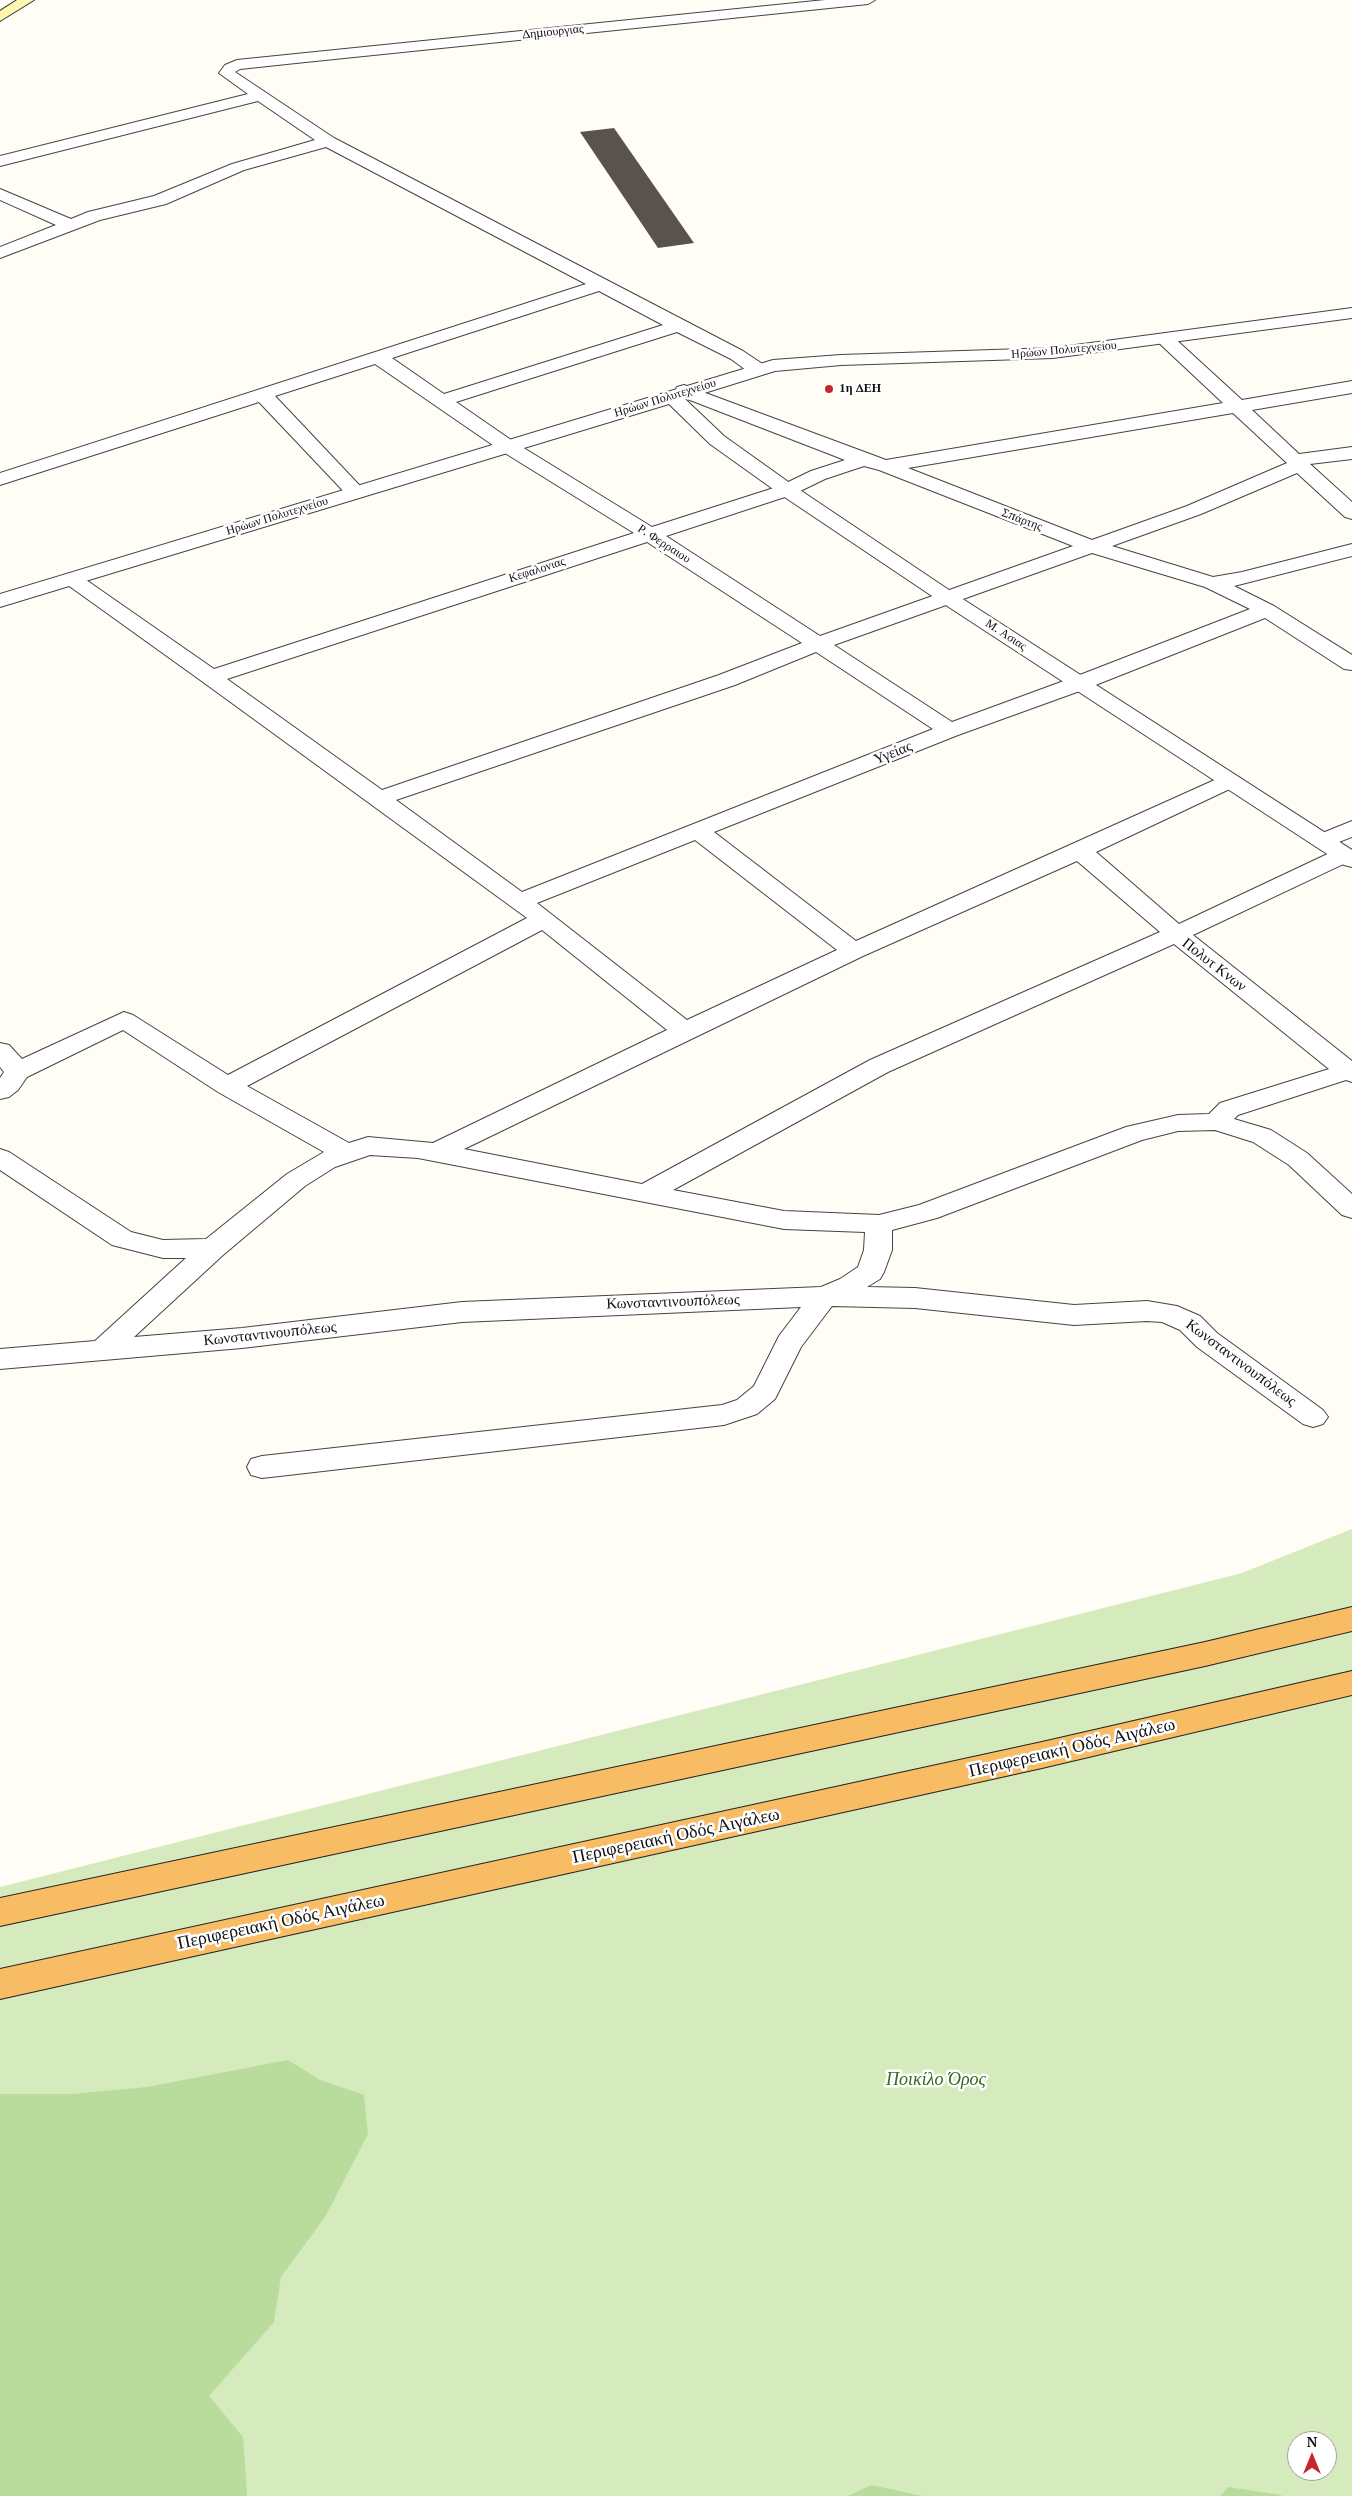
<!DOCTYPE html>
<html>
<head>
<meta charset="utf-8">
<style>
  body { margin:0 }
  #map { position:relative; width:1352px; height:2496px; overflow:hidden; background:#fffdf5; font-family:"PT Serif",serif }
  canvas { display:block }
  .north { position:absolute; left:1287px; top:2431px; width:50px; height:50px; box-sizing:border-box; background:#fff; border:1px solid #a0a0a0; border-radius:50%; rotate:0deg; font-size:14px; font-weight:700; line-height:20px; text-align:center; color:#111 }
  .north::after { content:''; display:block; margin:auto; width:18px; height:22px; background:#c4262e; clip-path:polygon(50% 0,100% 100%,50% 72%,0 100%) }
</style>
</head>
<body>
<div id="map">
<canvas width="1352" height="2496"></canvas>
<div class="north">N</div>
</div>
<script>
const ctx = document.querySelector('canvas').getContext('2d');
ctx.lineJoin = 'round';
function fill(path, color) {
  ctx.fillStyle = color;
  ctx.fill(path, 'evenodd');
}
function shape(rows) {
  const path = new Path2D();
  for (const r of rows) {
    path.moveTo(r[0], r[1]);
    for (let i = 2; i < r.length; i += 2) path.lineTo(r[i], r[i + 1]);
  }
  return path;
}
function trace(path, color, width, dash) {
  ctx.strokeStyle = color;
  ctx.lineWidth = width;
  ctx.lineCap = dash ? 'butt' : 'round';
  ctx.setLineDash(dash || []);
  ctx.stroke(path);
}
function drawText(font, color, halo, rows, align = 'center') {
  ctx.font = font + ' "PT Serif",serif';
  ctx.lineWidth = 5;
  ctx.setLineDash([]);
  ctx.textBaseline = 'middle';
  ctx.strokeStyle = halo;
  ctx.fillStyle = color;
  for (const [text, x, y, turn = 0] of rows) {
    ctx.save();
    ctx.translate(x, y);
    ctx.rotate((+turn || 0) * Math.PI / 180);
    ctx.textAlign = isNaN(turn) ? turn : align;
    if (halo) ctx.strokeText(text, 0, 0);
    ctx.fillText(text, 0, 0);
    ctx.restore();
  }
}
const green = shape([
  [1352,1529,1352,2496,0,2496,0,1887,1242,1573],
  [1297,2441,1327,2441,1327,2471,1297,2471]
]);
const forest = shape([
  [288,2060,320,2080,364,2095,368,2134,325,2217,281,2277,274,2322,209,2396,243,2437,247,2496,0,2496,0,2094,73,2094,147,2087],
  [871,2485,923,2496,848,2496],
  [1228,2487,1281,2495,1282,2496,1220,2496]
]);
const building = shape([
  [614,128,694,243,658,248,580,132]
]);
const minor = shape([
  [825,0,875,0,868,4,296,63,240,69,235,72,334,138,743,351,764,365,766,369,764,373,750,373,731,359,677,332,456,402,514,442,652,527,780,486,811,471,845,460,677,395,675,391,677,387,684,385,886,460,1223,403,1159,343,1156,339,1159,335,1165,334,1171,335,1242,400,1352,381,1352,393,1252,410,1299,454,1352,447,1352,459,1310,464,1352,502,1352,519,1345,517,1297,473,1201,514,1112,546,1213,577,1242,572,1352,544,1352,556,1234,586,1274,606,1352,655,1352,670,1344,669,1265,618,1088,688,958,735,714,832,856,941,1228,774,1236,776,1239,781,1236,786,1096,852,1179,924,1336,850,1344,848,1352,850,1352,860,1193,935,1352,1061,1352,1082,1346,1080,1238,1115,1234,1119,1271,1130,1307,1153,1352,1194,1352,1218,1342,1215,1289,1165,1253,1142,1215,1130,1178,1131,1142,1140,937,1218,892,1230,892,1250,884,1272,880,1279,867,1287,915,1288,1074,1305,1147,1301,1177,1306,1200,1316,1217,1333,1323,1410,1328,1417,1323,1424,1313,1427,1303,1424,1197,1347,1180,1330,1162,1322,1147,1321,1074,1325,915,1308,832,1306,801,1347,775,1399,757,1414,724,1425,262,1478,251,1475,247,1467,251,1459,262,1456,722,1405,737,1400,754,1386,779,1336,801,1307,462,1322,242,1348,0,1369,0,1349,95,1341,186,1258,163,1258,112,1245,0,1170,0,1149,9,1152,131,1232,163,1240,206,1239,287,1174,324,1152,218,1092,123,1030,27,1077,18,1090,9,1097,0,1099,0,1078,4,1072,0,1067,0,1043,9,1045,22,1059,124,1012,133,1015,228,1075,527,918,203,682,65,583,62,579,65,575,72,573,79,575,214,669,634,533,500,450,375,364,275,396,362,488,365,492,362,496,348,496,259,402,0,485,0,473,586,284,326,147,244,170,166,204,100,220,0,258,0,247,56,225,0,200,0,189,71,219,88,212,154,196,232,164,315,140,258,101,0,166,0,156,248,94,219,73,225,65,237,60,825,0],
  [599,291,663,325,444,394,392,358,599,291],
  [1233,413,1287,463,1187,506,1092,540,908,468,1233,413],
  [864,466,879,470,1073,546,820,636,666,536,794,494,825,479,864,466],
  [647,542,802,643,719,675,382,790,227,679,647,542],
  [1092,553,1205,587,1250,609,1072,678,952,722,834,645,1092,553],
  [816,652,933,729,522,892,396,800,735,685,816,652],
  [695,840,837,950,687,1020,537,903,695,840],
  [1077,861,1160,932,870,1060,642,1184,464,1149,863,956,1077,861],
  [542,930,667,1030,433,1143,368,1137,349,1143,247,1086,542,930],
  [1174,944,1329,1069,1220,1103,1209,1114,1178,1115,1126,1127,919,1205,879,1215,784,1211,673,1190,888,1072,1174,944],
  [370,1155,418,1158,784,1229,865,1232,864,1250,858,1267,840,1279,821,1287,462,1302,242,1328,134,1337,223,1255,305,1186,335,1167,370,1155],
  [1352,821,1352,837,1323,848,1315,846,1311,841,1315,836,1352,821]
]);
const tertiary = shape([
  [1352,308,1352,318,1053,358,841,365,775,371,685,399,724,436,794,486,955,594,1352,850,1352,867,1344,865,941,602,780,494,710,444,669,404,0,607,0,594,773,360,841,355,1053,348,1352,308]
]);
const secondary = shape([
  [17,0,34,0,0,21,0,11,17,0]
]);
const trunk = shape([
  [1352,1607,1352,1631,1205,1666,0,1926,0,1898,1205,1642,1352,1607],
  [1352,1671,1352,1695,1042,1768,0,1999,0,1969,1042,1742,1352,1671]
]);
const markers = [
  [829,389,5,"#c4262e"]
];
const farStreetnames = [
  ["Δημιουργιας",553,32,-6],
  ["Ηρώων Πολυτεχνείου",1064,350,-5],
  ["Ηρώων Πολυτεχνείου",665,398,-17],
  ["Ηρώων Πολυτεχνείου",277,516,-17],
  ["Σπάρτης",1022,520,21],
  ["Ρ. Φερραιου",664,544,33],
  ["Κεφαλονιας",537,570,-18],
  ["Μ. Ασιας",1006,635,33]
];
const farPoinames = [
  ["1η ΔΕΗ",839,389]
];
const streetNames = [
  ["Υγείας",893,753,-22],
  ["Πολυτ Κνων",1214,965,38],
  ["Κωνσταντινουπόλεως",673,1302,-2],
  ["Κωνσταντινουπόλεως",270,1334,-6],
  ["Κωνσταντινουπόλεως",1241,1363,37]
];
const nearStreetnames = [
  ["Περιφερειακή Οδός Αιγάλεω",1072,1748,-13],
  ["Περιφερειακή Οδός Αιγάλεω",676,1836,-12],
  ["Περιφερειακή Οδός Αιγάλεω",281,1922,-12]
];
const nearParknames = [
  ["Ποικίλο Όρος",936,2080]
];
fill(green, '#d5ebbd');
fill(forest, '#b9dc9c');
fill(building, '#5a524d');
trace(minor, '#444', 2);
trace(tertiary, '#444', 2);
trace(secondary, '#333', 2);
trace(trunk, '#222', 2);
fill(minor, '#fff');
fill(tertiary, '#fff');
fill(secondary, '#fff6b0');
fill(trunk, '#f7bc64');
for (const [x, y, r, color] of markers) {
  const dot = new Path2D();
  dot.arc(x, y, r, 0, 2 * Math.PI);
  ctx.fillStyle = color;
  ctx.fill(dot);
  trace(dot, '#fff', 2);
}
drawText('12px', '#111', '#fff', farStreetnames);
drawText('bold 12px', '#111', '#fff', farPoinames, 'left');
drawText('15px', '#111', '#fff', streetNames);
drawText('18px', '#111', '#fff', nearStreetnames);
drawText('italic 18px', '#2f6b1f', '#fff', nearParknames);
</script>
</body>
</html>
